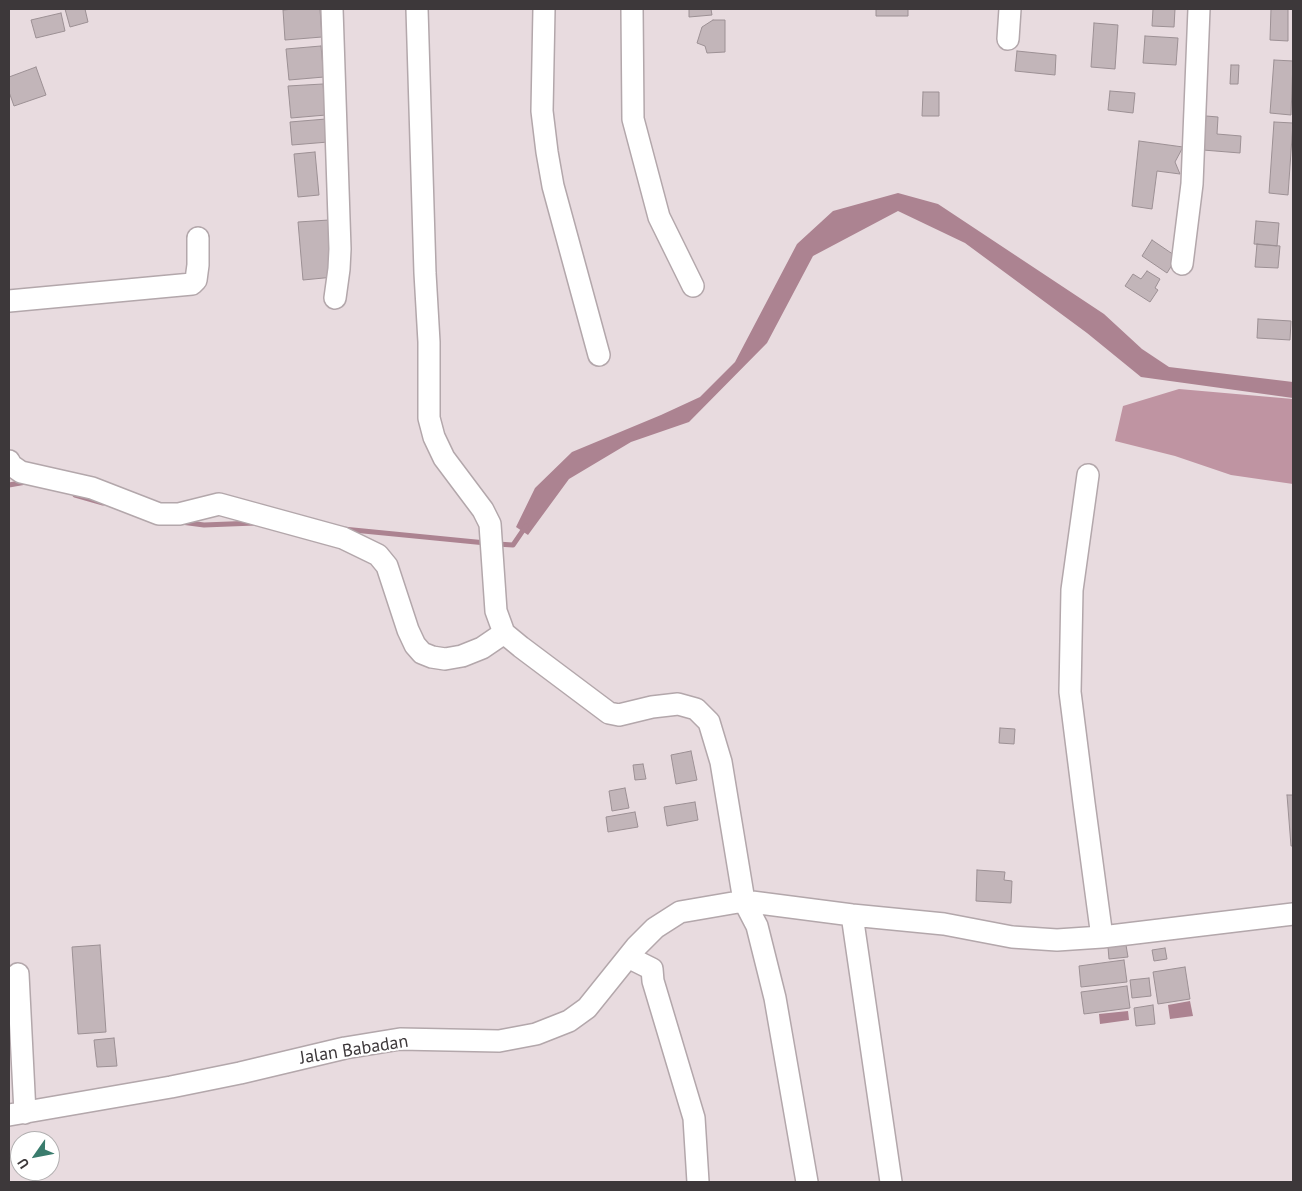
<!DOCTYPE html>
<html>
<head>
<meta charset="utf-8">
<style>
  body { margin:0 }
  #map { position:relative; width:1302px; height:1191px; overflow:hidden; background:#e8dbdf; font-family:"PT Sans",sans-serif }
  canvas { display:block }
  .frame { position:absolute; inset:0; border:10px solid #3d383a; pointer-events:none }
  .north { position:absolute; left:10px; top:1131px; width:50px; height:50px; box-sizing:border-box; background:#fff; border:1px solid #b1afb0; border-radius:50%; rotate:237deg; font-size:14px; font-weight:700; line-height:20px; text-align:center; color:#3d383a }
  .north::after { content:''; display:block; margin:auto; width:18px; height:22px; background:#3a7c6d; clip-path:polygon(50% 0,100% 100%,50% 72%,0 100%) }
</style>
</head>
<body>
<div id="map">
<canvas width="1302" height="1191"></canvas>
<div class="frame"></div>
<div class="north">U</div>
</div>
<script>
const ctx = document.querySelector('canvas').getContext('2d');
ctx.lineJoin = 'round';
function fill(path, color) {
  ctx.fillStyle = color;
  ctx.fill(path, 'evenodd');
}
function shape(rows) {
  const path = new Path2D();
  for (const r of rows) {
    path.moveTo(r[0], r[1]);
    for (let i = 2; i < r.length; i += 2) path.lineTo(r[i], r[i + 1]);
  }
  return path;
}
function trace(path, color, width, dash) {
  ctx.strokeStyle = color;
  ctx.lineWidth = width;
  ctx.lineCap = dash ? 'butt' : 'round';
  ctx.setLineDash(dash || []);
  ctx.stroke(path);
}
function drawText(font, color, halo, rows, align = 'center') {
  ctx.font = font + ' "PT Sans",sans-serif';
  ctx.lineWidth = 4;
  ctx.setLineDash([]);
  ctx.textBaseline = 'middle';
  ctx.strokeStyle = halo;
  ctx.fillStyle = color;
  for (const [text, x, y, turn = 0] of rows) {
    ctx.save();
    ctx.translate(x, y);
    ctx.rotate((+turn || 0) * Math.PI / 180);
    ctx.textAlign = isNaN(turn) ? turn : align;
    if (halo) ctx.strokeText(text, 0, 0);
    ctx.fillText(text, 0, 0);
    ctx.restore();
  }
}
const forest = shape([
  [1179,389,1293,399,1293,484,1231,475,1175,456,1115,441,1123,406]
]);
const water = shape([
  [898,193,938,204,1104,314,1142,349,1169,367,1293,382,1293,398,1141,377,1087,333,965,243,898,211,813,256,767,343,689,422,631,442,569,479,528,535,516,527,535,488,572,452,661,415,700,397,735,362,797,244,833,211],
  [1190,1001,1193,1016,1170,1019,1168,1005],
  [1128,1011,1129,1020,1100,1024,1099,1014]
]);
const stream = shape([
  [9,485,26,482],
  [75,495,103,503],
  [181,522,204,525,255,523],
  [343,529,486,543],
  [497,544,513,545,526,526]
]);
const building = shape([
  [65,9,85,9,88,22,70,27,65,9],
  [294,9,320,9,322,37,285,40,283,10,294,9],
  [689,9,711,9,712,15,689,17,689,9],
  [876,9,908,9,908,16,876,16,876,9],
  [1153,9,1175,9,1174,27,1152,26,1153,9],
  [1271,9,1288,9,1288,41,1270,40,1271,9],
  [61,13,65,31,36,38,31,20,61,13],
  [713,20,725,20,725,52,707,53,705,46,697,43,702,27,713,20],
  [1094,23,1118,25,1115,69,1091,67,1094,23],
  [1145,36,1178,38,1176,65,1143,63,1145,36],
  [321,46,324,77,289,80,286,49,321,46],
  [1017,51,1056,55,1055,75,1015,71,1017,51],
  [1274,60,1293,61,1291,115,1270,113,1274,60],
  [1231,65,1239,65,1238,84,1230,84,1231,65],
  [36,67,46,95,14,106,9,92,9,77,36,67],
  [323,84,326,115,291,118,288,86,323,84],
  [1110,91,1135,93,1133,113,1108,110,1110,91],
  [923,92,939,92,939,116,922,116,923,92],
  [1206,116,1218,117,1217,134,1241,136,1240,153,1203,150,1206,116],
  [326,119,328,142,292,145,290,122,326,119],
  [1274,122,1293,123,1288,195,1269,193,1274,122],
  [1139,141,1183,147,1175,162,1180,174,1157,171,1152,209,1132,206,1139,141],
  [315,152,319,195,298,197,294,154,315,152],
  [329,220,334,277,303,280,298,222,329,220],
  [1256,221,1279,223,1277,246,1254,244,1256,221],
  [1152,240,1177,257,1167,273,1142,256,1152,240],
  [1257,244,1280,246,1278,268,1255,267,1257,244],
  [1147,271,1160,279,1155,288,1158,290,1150,302,1125,286,1133,274,1141,279,1147,271],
  [1258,319,1291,321,1290,340,1257,338,1258,319],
  [1000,728,1015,729,1014,744,999,743,1000,728],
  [691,751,697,780,676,784,671,755,691,751],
  [643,764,646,779,635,780,633,765,643,764],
  [625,788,629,808,612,811,609,791,625,788],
  [1287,795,1293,795,1293,846,1291,846,1287,795],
  [695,802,698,820,667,826,664,807,695,802],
  [635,812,638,827,608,832,606,817,635,812],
  [977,870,1005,872,1004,880,1012,881,1011,903,976,901,977,870],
  [100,945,106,1032,78,1034,72,947,100,945],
  [1126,945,1128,957,1109,959,1108,947,1126,945],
  [1165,948,1167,959,1154,961,1152,950,1165,948],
  [1124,960,1127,982,1081,987,1079,966,1124,960],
  [1185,967,1190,999,1158,1004,1153,972,1185,967],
  [1149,978,1151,996,1132,998,1130,980,1149,978],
  [1127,986,1130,1008,1084,1014,1081,992,1127,986],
  [1153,1005,1155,1024,1136,1026,1134,1008,1153,1005],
  [114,1038,117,1066,97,1067,94,1040,114,1038]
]);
const street = shape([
  [332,9,340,249,339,269,335,298],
  [417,9,425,273,429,342,429,418,434,437,444,458,483,510,490,524,496,611,504,633,521,647,609,713,619,715,652,707,678,704,696,709,709,722,721,762,744,901,757,926,775,998,807,1182],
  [544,9,542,111,547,152,553,186,599,355],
  [632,9,633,119,659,217,693,286],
  [1008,39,1010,9],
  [1182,264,1192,184,1199,9],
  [9,301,192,284,196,280,198,265,198,238],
  [9,461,11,465,21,472,92,488,159,514,179,514,219,504,343,538,378,555,387,566,408,630,415,645,422,653,432,657,445,659,462,656,482,648,504,633],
  [1088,475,1072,590,1070,692,1084,803,1102,937],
  [852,915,891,1182],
  [628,957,652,969,653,981,694,1118,698,1182],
  [18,974,25,1113],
  [9,1115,171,1087,240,1073,345,1048,400,1039,499,1041,536,1034,569,1021,587,1008,636,947,655,928,680,912,744,901,852,915,944,924,1012,937,1057,940,1102,937,1293,914]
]);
const streetNames = [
  ["Jalan Babadan",354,1050,-9]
];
fill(forest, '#bf94a2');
fill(water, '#ac8391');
trace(stream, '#ac8391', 5);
fill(building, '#c2b5b9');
trace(building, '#9c9094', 1);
trace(street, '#b3a7ab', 24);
trace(street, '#fff', 21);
drawText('18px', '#3d383a', '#fff', streetNames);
</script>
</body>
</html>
